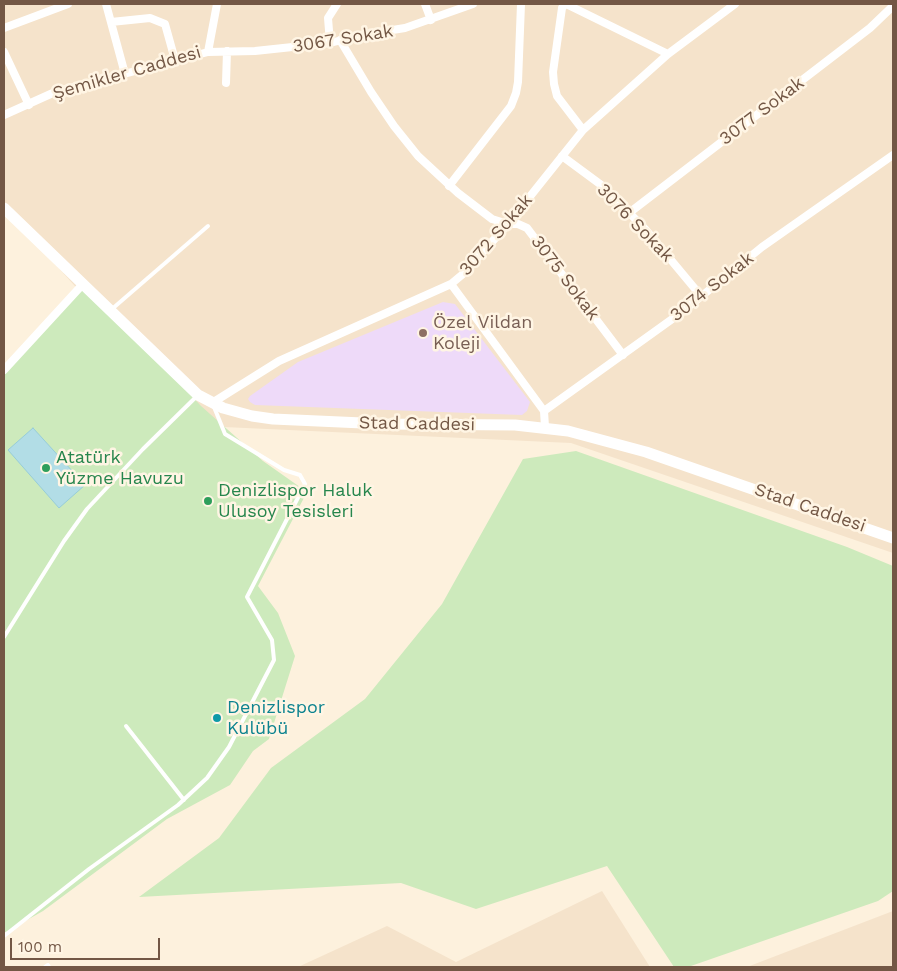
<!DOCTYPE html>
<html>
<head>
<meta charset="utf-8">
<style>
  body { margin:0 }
  #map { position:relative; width:897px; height:971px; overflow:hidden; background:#fdf1dd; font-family:"Work Sans",sans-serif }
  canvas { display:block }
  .frame { position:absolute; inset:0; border:5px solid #735745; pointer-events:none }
  .scale { position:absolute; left:10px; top:938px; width:150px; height:22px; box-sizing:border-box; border:2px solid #735745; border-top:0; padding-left:6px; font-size:15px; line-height:18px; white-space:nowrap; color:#735745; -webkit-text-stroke:4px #fff5e4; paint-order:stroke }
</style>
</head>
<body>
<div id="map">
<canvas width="897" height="971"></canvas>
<div class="frame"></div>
<div class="scale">100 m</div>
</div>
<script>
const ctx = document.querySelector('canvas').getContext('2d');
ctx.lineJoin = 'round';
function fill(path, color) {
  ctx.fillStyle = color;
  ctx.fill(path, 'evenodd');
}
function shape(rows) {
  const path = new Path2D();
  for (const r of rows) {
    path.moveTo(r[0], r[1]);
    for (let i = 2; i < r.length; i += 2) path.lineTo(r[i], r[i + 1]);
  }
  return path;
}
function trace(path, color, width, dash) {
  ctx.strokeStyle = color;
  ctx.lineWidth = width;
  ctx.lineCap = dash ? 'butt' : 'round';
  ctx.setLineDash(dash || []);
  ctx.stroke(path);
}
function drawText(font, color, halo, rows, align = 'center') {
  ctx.font = font + ' "Work Sans",sans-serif';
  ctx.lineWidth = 5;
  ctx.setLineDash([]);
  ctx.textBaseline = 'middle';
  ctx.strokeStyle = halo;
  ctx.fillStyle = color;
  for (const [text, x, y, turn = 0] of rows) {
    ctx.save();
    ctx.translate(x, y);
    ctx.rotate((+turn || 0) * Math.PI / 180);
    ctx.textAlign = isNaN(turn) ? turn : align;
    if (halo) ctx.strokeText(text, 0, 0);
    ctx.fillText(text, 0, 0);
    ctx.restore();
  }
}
const residential = shape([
  [4,4,893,4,893,553,571,443,202,426,4,208],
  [602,891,650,967,298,967,387,926,456,962],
  [893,911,893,967,747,967]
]);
const education = shape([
  [443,302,455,304,530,402,527,411,522,415,255,405,250,402,248,399,250,396,298,362]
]);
const green = shape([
  [83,284,111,310,201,406,263,461,307,492,258,586,278,613,295,656,269,739,253,751,230,785,167,819,43,911,4,933,4,371],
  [576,451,847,547,893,566,893,891,878,901,688,967,674,967,607,866,476,909,401,883,139,897,219,838,271,768,365,699,442,604,523,459]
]);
const water = shape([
  [33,428,85,485,59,508,8,450,33,428]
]);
const lane = shape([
  [112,309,208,226],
  [4,637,64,541,87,509,143,449,197,396],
  [126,726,184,800],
  [4,936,89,869,178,805,207,778,229,747,274,660,272,640,247,597,305,484,300,475,284,470,225,434,214,407],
  [45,967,48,965,49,967]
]);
const street = shape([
  [106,4,125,74],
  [425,4,431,20],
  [565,4,562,8,553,72,554,84,557,96,583,130],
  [566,4,668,54],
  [111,22,150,18,165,24,175,60],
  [4,28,68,4],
  [340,40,371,92,394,126,418,156,458,193,492,219,508,224,518,224,527,228,623,355],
  [330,43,328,18,337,4],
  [4,52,29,105],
  [208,52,255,51,330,43,361,35,405,28,473,4],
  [226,83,227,51],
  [4,115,55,92,208,52,217,4],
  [562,156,604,187,646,230,701,296],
  [449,186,511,106,516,93,518,82,521,4],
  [629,213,870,28,893,6],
  [451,284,544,411],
  [4,370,83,284],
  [212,403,279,361,451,284,463,274,508,224,583,130,668,54,735,4],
  [545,427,544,411,682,312,762,247,893,155]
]);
const secondary = shape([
  [4,208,198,395,223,408,252,416,273,419,385,424,515,425,568,431,646,452,893,538]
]);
const markers = [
  [423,333,5,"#8d6e63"],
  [46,468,5,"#2e9e5b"],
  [208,501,5,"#2e9e5b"],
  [217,718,5,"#0f9aa8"]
];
const streetNames = [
  ["3067 Sokak",343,39,-9],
  ["Şemikler Caddesi",127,73,-16],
  ["3077 Sokak",762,111,-37],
  ["3076 Sokak",635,223,46],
  ["3072 Sokak",496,235,-49],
  ["3075 Sokak",565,278,53],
  ["3074 Sokak",712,287,-38],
  ["Stad Caddesi",417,424,1],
  ["Stad Caddesi",810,508,19]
];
const educationNames = [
  ["Özel Vildan",433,323],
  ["Koleji",433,344]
];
const leisureNames = [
  ["Atatürk",56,458],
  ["Yüzme Havuzu",56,479],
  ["Denizlispor Haluk",218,491],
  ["Ulusoy Tesisleri",218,512]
];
const cultureNames = [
  ["Denizlispor",227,708],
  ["Kulübü",227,729]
];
fill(residential, '#f5e3cb');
fill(education, '#eedaf9');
fill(green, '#cdeabc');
fill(water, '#b2dde6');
trace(water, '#97cdd9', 1);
trace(lane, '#fff', 4);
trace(street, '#fff', 8);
trace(secondary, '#fff', 11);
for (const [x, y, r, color] of markers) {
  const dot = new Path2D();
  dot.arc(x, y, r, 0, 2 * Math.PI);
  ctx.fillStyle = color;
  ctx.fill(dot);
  trace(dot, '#fff5e4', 2);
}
drawText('18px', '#735745', '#fff5e4', streetNames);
drawText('18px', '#785e54', '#fff5e4', educationNames, 'left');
drawText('18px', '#27864d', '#fff5e4', leisureNames, 'left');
drawText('18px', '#0d838f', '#fff5e4', cultureNames, 'left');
</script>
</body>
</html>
